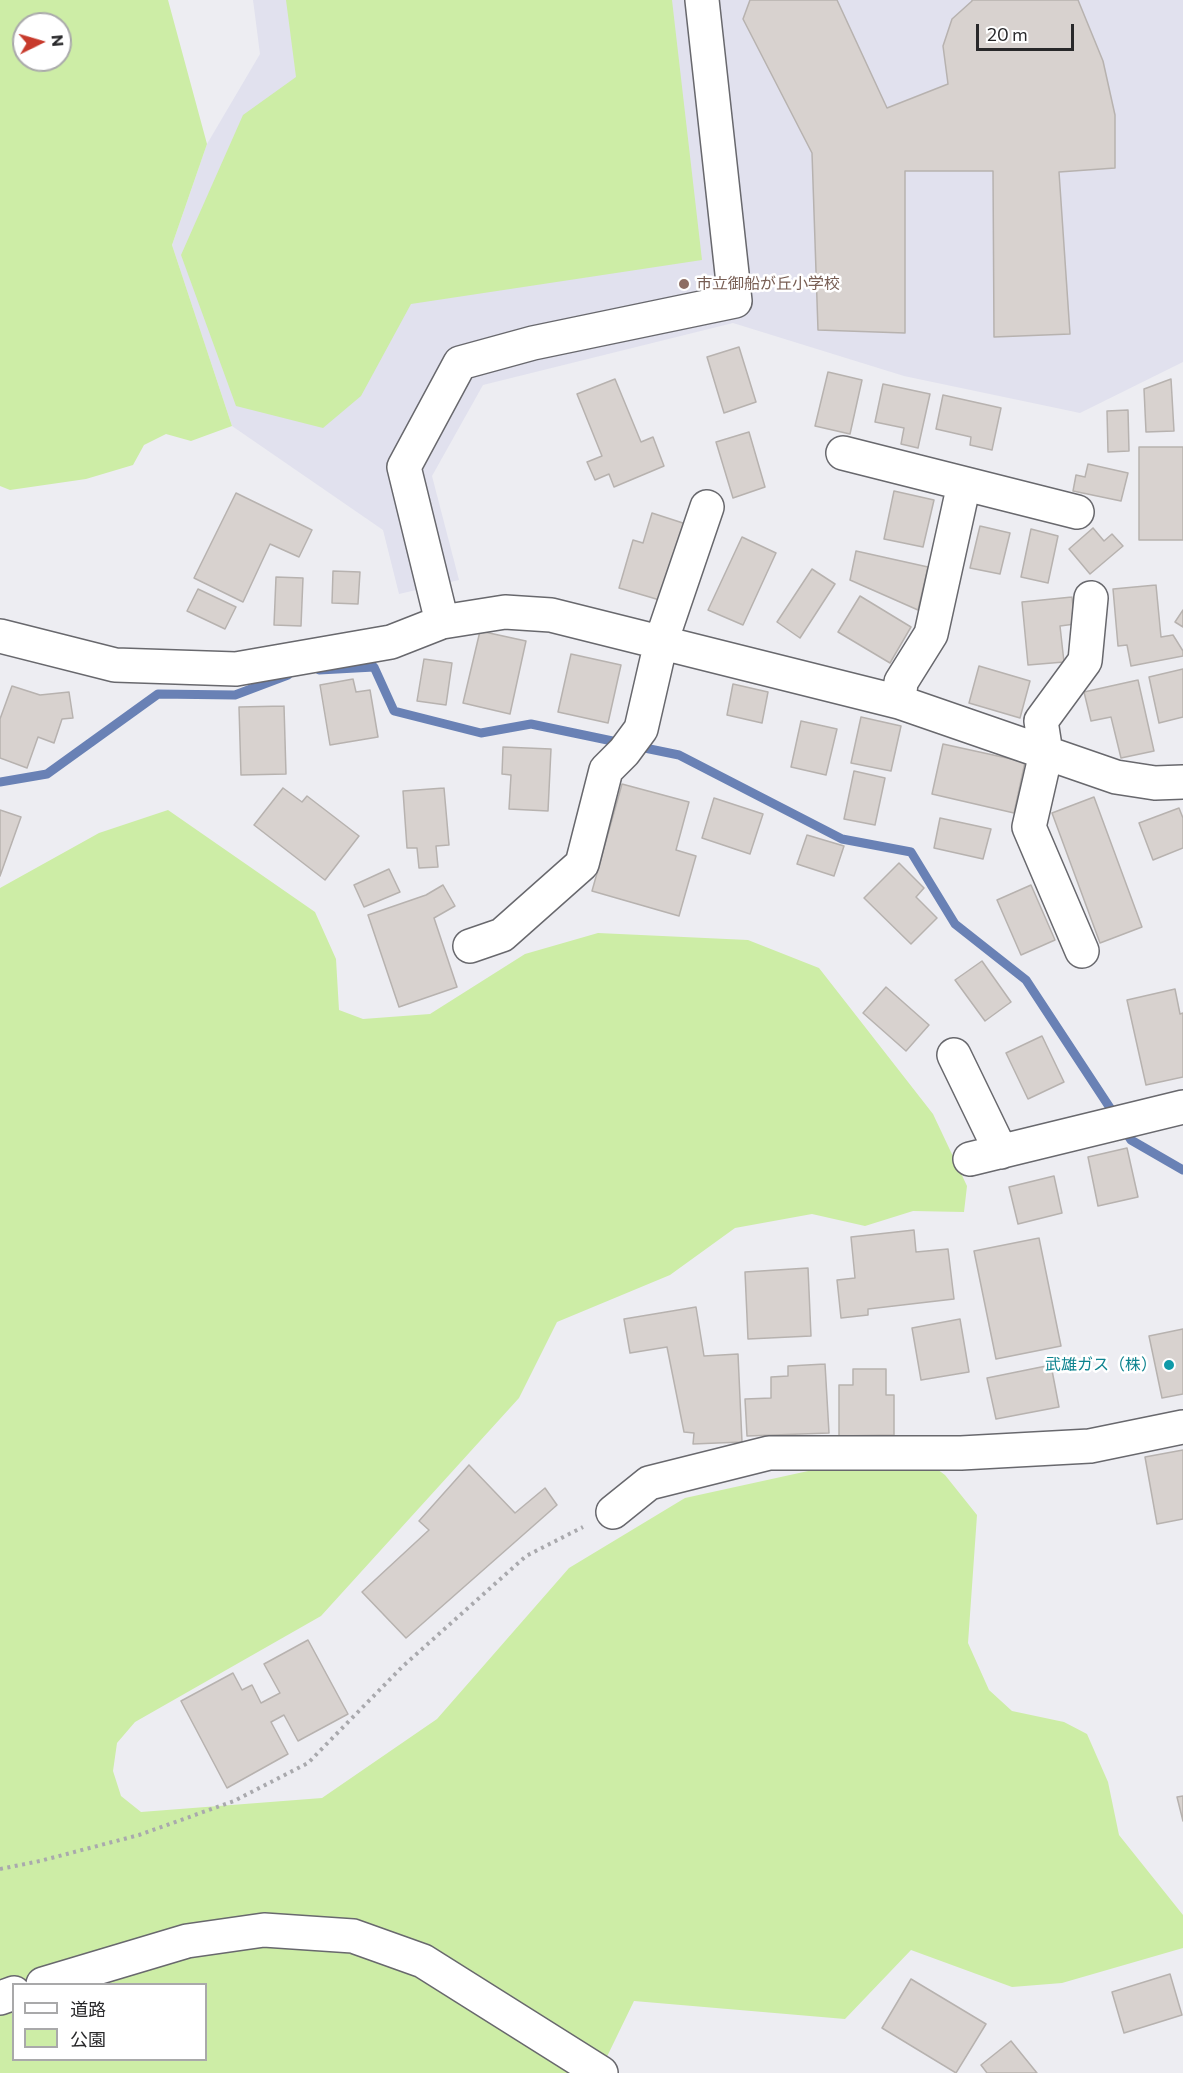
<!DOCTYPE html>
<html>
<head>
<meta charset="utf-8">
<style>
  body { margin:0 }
  #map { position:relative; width:1183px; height:2073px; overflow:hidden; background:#ededf2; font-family:Commissioner,"Noto Sans JP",sans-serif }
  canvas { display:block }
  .legend { position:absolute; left:12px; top:1983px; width:195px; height:78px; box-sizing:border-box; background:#fff; border:2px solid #a9a9aa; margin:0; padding:8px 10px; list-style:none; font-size:18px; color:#28282a }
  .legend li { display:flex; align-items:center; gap:12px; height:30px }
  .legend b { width:30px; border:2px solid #a9a9aa }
  .north { position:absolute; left:12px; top:12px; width:60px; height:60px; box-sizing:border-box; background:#fff; border:2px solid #a9a9aa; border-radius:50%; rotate:85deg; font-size:16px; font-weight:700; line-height:24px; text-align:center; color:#28282a }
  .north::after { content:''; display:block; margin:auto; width:21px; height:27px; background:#c73a2c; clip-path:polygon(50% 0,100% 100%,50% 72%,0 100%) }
  .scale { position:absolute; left:976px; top:24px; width:98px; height:27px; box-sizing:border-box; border:3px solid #28282a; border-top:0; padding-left:8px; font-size:18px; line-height:21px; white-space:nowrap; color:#28282a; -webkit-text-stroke:4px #fff; paint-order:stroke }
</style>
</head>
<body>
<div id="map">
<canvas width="1183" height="2073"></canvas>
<ul class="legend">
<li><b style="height:8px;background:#fff"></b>道路</li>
<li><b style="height:16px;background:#cdeda6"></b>公園</li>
</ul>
<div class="north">N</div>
<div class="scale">20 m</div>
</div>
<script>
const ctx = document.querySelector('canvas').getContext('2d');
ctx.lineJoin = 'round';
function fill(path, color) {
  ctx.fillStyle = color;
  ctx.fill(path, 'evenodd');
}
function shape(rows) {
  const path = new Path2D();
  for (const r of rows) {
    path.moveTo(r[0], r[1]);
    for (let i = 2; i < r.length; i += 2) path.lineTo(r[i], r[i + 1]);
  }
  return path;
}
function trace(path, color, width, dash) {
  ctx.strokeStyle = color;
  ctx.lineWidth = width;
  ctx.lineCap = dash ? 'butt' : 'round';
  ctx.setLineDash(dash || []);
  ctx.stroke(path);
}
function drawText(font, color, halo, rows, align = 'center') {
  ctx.font = font + ' Commissioner,"Noto Sans JP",sans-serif';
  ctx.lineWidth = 5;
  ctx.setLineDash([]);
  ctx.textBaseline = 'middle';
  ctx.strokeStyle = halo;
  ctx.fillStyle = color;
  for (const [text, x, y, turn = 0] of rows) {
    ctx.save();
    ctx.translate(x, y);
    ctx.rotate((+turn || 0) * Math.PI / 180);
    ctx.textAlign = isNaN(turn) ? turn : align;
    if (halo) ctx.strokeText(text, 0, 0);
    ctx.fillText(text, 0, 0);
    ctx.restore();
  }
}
const built = shape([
  [253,0,1183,0,1183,362,1080,413,904,376,733,323,483,385,432,476,459,580,399,594,383,530,232,426,172,245,207,144,260,54]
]);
const green = shape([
  [0,0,168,0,207,144,172,245,232,426,191,441,166,434,144,445,133,465,86,479,10,490,0,486],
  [24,24,60,24,60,60,24,60],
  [286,0,672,0,702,260,411,304,361,396,323,428,236,406,181,255,243,115,296,77],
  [168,810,315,912,336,959,339,1010,363,1019,430,1014,525,954,598,933,748,940,819,968,933,1114,967,1186,964,1212,913,1211,865,1226,812,1214,735,1228,670,1275,557,1322,519,1398,321,1616,135,1722,117,1743,113,1771,121,1796,141,1812,322,1798,437,1719,569,1568,685,1498,904,1450,926,1461,945,1475,977,1515,968,1643,989,1690,1012,1711,1064,1722,1087,1734,1108,1782,1119,1835,1183,1915,1183,1948,1062,1983,1012,1987,911,1950,845,2019,634,2001,599,2073,0,2073,0,888,99,833],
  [14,1984,206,1984,206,2060,14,2060]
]);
const stream = shape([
  [319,670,374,667,394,711,481,733,531,724,622,743],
  [635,746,679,755,842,839,911,852,955,924,1026,980,1116,1117],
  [0,782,47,774,158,694,235,695,288,675],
  [1124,1129,1131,1140,1183,1170]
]);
const building = shape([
  [750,0,837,0,887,108,948,84,943,46,952,19,972,1,972,0,1078,0,1103,61,1115,115,1115,168,1059,172,1070,334,994,337,993,171,905,171,905,333,818,330,812,153,743,19,750,0],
  [739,347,756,402,724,413,707,357,739,347],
  [828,372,862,380,850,434,815,426,828,372],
  [615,379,641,442,653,437,664,466,614,487,609,474,595,480,587,462,602,456,577,394,615,379],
  [1171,379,1174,431,1146,432,1144,389,1171,379],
  [883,384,930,394,918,448,901,444,904,428,875,422,883,384],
  [943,395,1001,408,992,450,970,445,971,437,936,429,943,395],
  [1128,410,1129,451,1108,452,1107,411,1128,410],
  [749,432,765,487,733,498,716,442,749,432],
  [1139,447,1183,447,1183,540,1139,540,1139,447],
  [1088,464,1128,473,1121,501,1073,491,1076,475,1085,477,1088,464],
  [894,491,934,500,923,547,884,539,894,491],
  [236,493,312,530,299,557,270,544,243,602,194,578,236,493],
  [652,513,686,524,663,601,619,588,633,540,643,543,652,513],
  [980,526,1010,533,1000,574,970,568,980,526],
  [1093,528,1104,541,1112,534,1123,546,1090,574,1069,549,1093,528],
  [1031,529,1058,536,1048,583,1021,577,1031,529],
  [742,537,776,553,743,625,708,610,742,537],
  [856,551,928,567,918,610,850,580,856,551],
  [812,569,835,584,800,638,777,622,812,569],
  [333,571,360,572,358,604,332,603,333,571],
  [276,577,303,578,301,626,274,625,276,577],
  [1156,585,1161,637,1173,635,1183,651,1183,656,1131,666,1127,645,1118,646,1113,589,1156,585],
  [198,589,236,607,225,629,187,611,198,589],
  [860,596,911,627,890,663,838,632,860,596],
  [1072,597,1075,624,1060,626,1064,662,1028,665,1022,602,1072,597],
  [1183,610,1183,627,1175,622,1183,610],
  [480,631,526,641,510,714,463,703,480,631],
  [571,654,621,665,608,723,558,712,571,654],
  [424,659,452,663,446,705,417,701,424,659],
  [979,666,1030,681,1020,718,969,703,979,666],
  [1183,669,1183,717,1159,723,1149,677,1183,669],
  [353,679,356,692,370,690,378,737,330,745,320,685,353,679],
  [1138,680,1154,751,1121,758,1111,717,1091,721,1084,692,1138,680],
  [733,684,768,692,762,723,727,715,733,684],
  [12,686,40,695,69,692,73,718,62,719,54,743,38,737,27,768,0,758,0,719,12,686],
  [284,706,286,774,241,775,239,707,284,706],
  [861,717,901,726,891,771,851,763,861,717],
  [801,721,837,729,826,775,791,767,801,721],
  [943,744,1025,762,1014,813,932,794,943,744],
  [503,747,551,749,548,811,509,809,511,775,502,774,503,747],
  [854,771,885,778,875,825,844,819,854,771],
  [622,784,689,802,676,850,696,856,679,916,592,891,622,784],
  [283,788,302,802,307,796,359,836,325,880,254,825,283,788],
  [444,788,449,845,436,846,438,867,419,868,417,848,407,848,403,791,444,788],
  [1094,797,1142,927,1100,943,1052,813,1094,797],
  [714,798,763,814,750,854,702,838,714,798],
  [1179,808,1183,818,1183,848,1153,860,1139,823,1179,808],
  [0,810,21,817,0,876,0,810],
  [940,818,991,829,983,859,934,848,940,818],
  [807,835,844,846,834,876,797,864,807,835],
  [899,863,924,888,916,897,937,918,911,944,864,898,899,863],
  [389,869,400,892,364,907,354,885,389,869],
  [443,885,455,906,434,918,457,987,399,1007,368,915,426,895,443,885],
  [1031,885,1055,940,1021,955,997,900,1031,885],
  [982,961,1011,1002,985,1021,955,980,982,961],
  [886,987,929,1025,906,1051,863,1013,886,987],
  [1175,989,1180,1014,1183,1013,1183,1077,1146,1085,1127,1000,1175,989],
  [1042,1036,1064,1082,1028,1099,1006,1053,1042,1036],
  [1127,1148,1138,1197,1098,1206,1088,1157,1127,1148],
  [1054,1176,1062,1213,1018,1224,1009,1187,1054,1176],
  [914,1230,916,1252,948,1249,954,1299,868,1309,868,1315,841,1318,837,1280,855,1278,851,1237,914,1230],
  [1039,1238,1061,1346,996,1359,974,1251,1039,1238],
  [808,1268,811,1336,748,1339,745,1272,808,1268],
  [696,1307,704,1356,738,1354,742,1442,693,1444,694,1433,684,1432,667,1347,630,1353,624,1319,696,1307],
  [960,1319,969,1372,921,1380,912,1328,960,1319],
  [1183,1329,1183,1394,1162,1398,1149,1336,1183,1329],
  [825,1364,829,1433,747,1436,745,1399,771,1398,771,1377,788,1376,788,1366,825,1364],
  [1051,1365,1059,1407,996,1419,987,1378,1051,1365],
  [853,1369,886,1369,886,1395,894,1395,894,1435,839,1436,839,1385,853,1385,853,1369],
  [1183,1450,1183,1519,1157,1524,1145,1457,1183,1450],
  [469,1465,515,1513,545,1488,557,1505,406,1638,362,1592,429,1530,419,1521,469,1465],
  [308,1640,348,1714,298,1741,284,1715,271,1722,288,1754,227,1788,181,1701,233,1673,242,1690,252,1685,261,1703,280,1693,264,1664,308,1640],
  [1183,1796,1183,1821,1177,1797,1183,1796],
  [1170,1974,1182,2015,1124,2033,1112,1992,1170,1974],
  [911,1979,986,2024,956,2073,882,2028,911,1979],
  [1011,2041,1037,2073,987,2073,981,2065,1011,2041]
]);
const path = shape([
  [0,1869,40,1861,139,1835,234,1801,308,1763,403,1666,526,1556,583,1527]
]);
const minor = shape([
  [843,453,1077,512],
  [442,622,404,467,460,363,533,343,735,301,702,0],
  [0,636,115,665,236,669,391,642,442,622,505,612,551,615,899,702,1116,777,1155,783,1183,782],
  [899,702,901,682,931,634,964,484],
  [470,946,502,935,582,864,606,770,624,752,641,729,661,642,707,507],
  [1082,951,1029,827,1046,753,1041,721,1085,661,1091,598],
  [954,1055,1001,1152],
  [970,1159,1183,1107],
  [613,1512,649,1483,769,1453,961,1453,1090,1446,1183,1427],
  [43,1984,187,1941,264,1930,353,1936,423,1961,601,2073],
  [0,1998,14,1993]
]);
const markers = [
  [684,284,6,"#8d6e63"],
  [1169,1365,6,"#0f9aa8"]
];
const educationNames = [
  ["市立御船が丘小学校",696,284]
];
const cultureNames = [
  ["武雄ガス（株）",1157,1365]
];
fill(built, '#e1e1ee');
fill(green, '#cdeda6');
trace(stream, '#6981b5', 9);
fill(building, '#d8d2cf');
trace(building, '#b7b2af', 1.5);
trace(minor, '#68686d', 36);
trace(path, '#a9a9ad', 4, [3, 4.5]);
trace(minor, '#fff', 33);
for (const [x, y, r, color] of markers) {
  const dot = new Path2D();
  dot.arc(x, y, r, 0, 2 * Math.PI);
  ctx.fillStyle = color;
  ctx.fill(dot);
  trace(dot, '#fff', 2);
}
drawText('16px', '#785e54', '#fff', educationNames, 'left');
drawText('16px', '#0d838f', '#fff', cultureNames, 'right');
</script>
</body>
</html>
